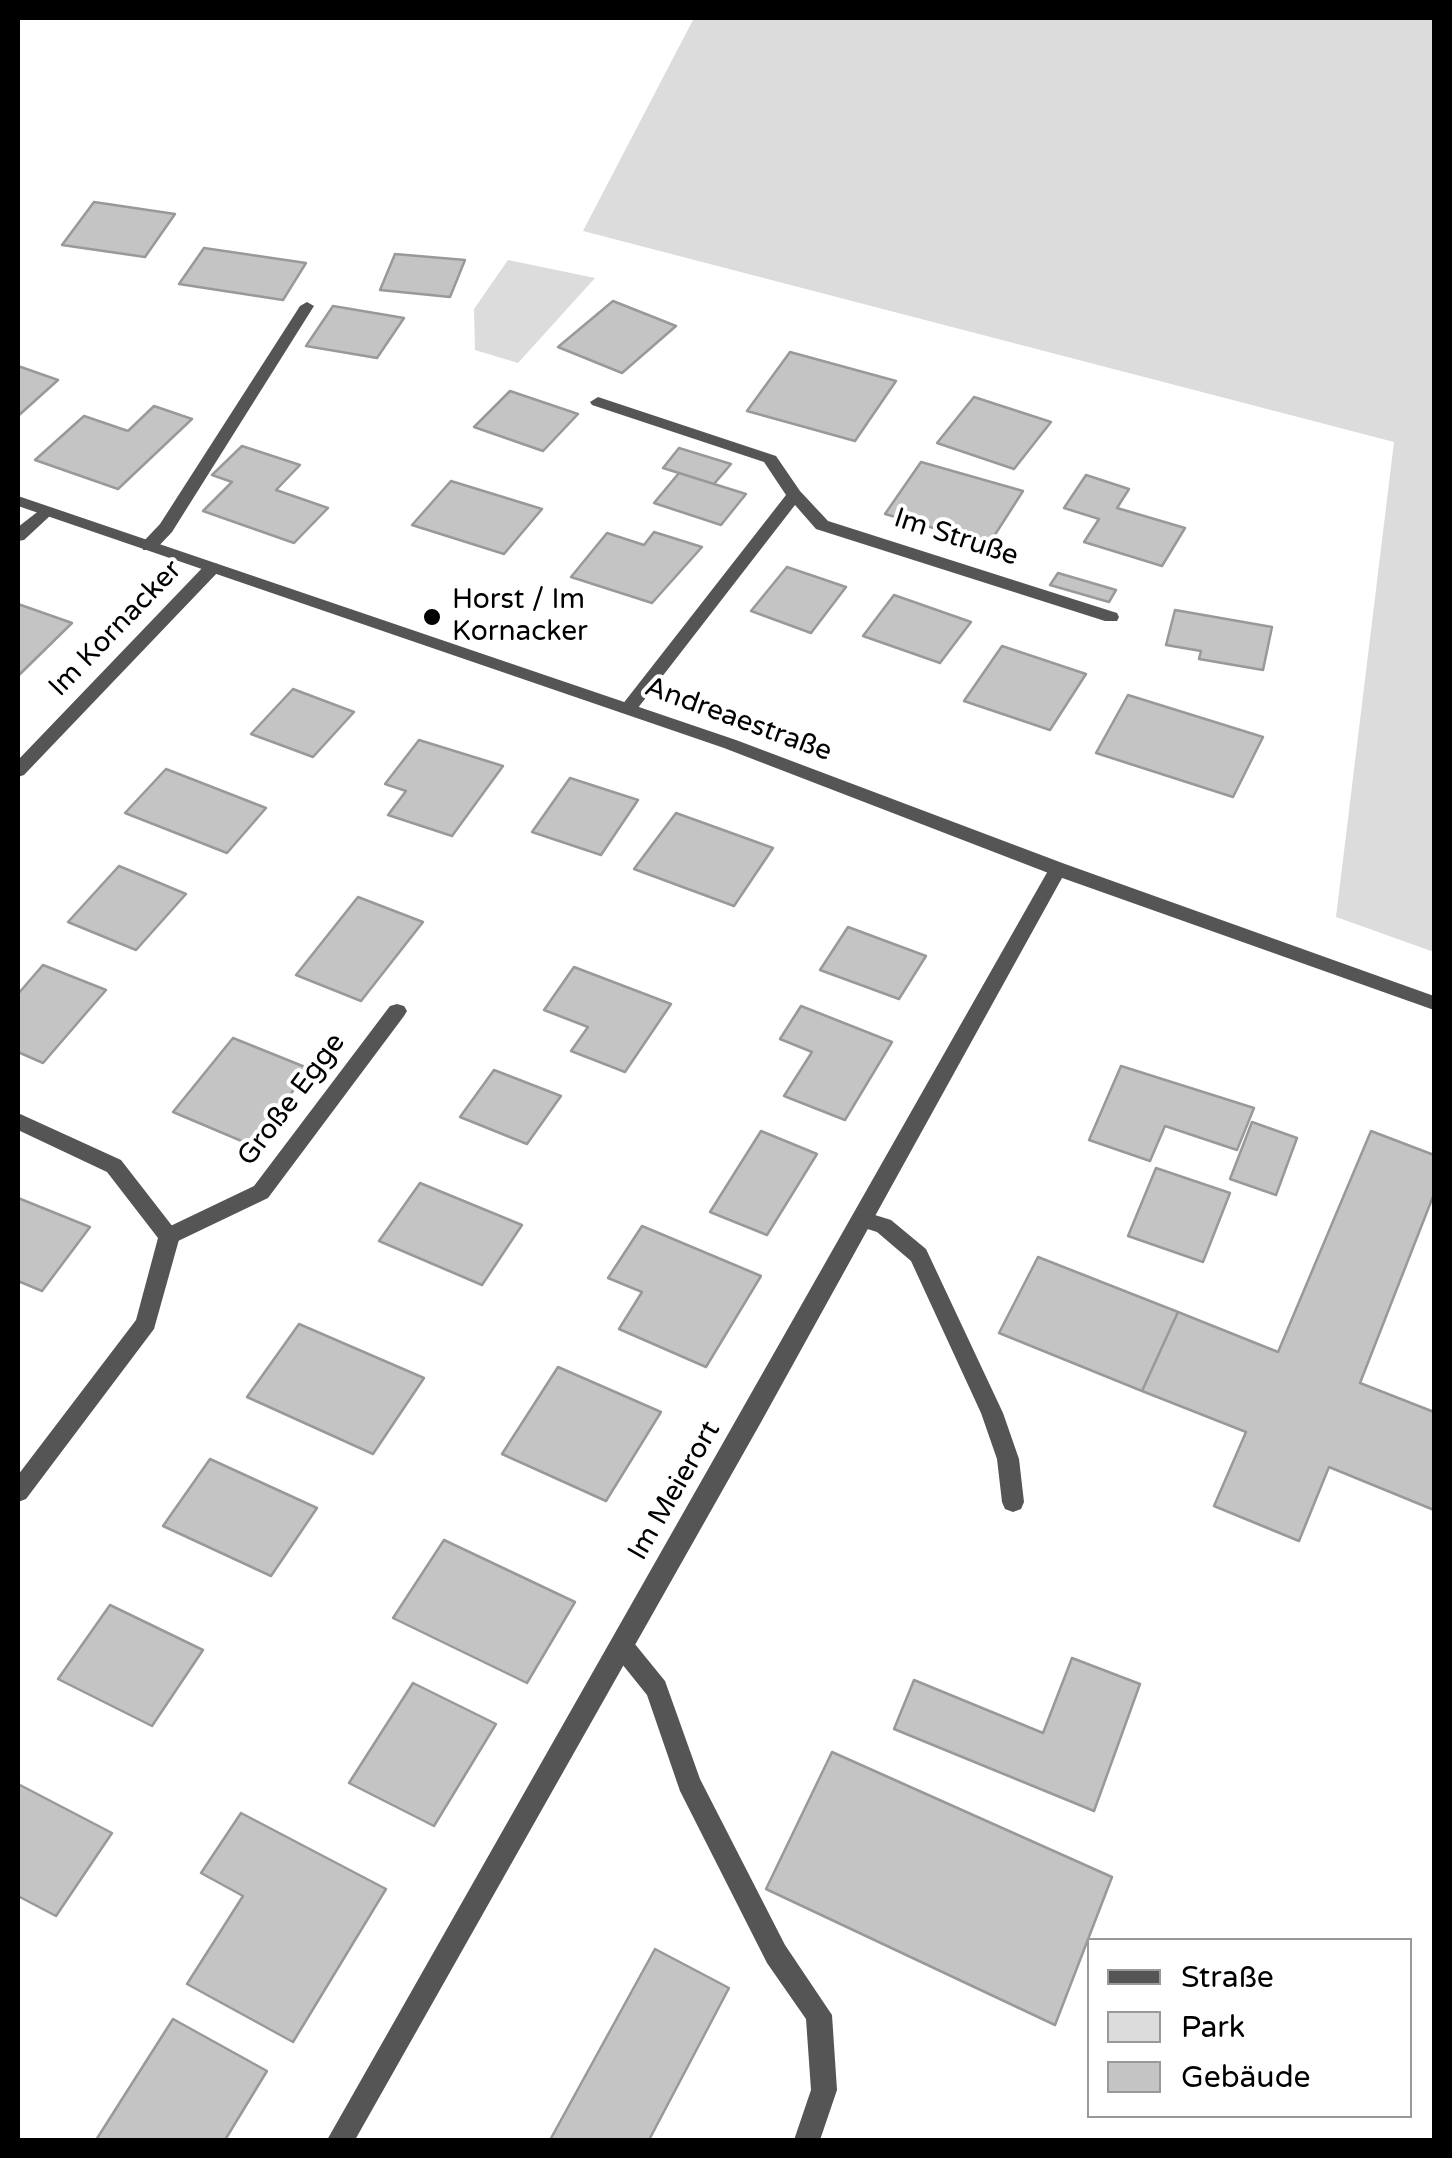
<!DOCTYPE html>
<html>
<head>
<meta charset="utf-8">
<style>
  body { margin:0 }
  #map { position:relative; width:1452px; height:2158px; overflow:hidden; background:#fff; font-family:"Varela Round",sans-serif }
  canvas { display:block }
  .frame { position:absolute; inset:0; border:20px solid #000; pointer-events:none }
  .legend { position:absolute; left:1087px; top:1938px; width:325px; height:180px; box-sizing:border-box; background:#fff; border:2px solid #999; margin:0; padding:12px 18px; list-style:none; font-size:30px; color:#000 }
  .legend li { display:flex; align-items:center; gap:20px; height:50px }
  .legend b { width:50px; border:2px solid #999 }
</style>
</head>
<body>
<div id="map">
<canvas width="1452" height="2158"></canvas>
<div class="frame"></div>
<ul class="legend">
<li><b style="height:12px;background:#555"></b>Straße</li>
<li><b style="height:28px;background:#dcdcdc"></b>Park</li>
<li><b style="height:28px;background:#c4c4c4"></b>Gebäude</li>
</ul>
</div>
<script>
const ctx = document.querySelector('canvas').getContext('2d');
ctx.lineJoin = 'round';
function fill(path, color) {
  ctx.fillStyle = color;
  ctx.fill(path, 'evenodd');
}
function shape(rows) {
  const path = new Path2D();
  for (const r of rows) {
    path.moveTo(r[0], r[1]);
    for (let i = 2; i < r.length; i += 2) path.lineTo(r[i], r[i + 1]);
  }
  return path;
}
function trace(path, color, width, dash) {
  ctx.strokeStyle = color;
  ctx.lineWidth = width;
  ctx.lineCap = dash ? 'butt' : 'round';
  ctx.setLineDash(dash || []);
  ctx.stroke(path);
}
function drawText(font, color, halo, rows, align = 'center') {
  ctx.font = font + ' "Varela Round",sans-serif';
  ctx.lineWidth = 8;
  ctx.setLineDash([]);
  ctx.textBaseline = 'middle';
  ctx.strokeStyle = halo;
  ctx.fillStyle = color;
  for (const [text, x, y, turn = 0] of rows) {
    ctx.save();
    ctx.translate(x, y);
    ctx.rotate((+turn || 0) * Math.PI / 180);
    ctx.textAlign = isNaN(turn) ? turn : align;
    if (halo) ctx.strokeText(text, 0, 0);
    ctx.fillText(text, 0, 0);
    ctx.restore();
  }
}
const green = shape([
  [694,18,1434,18,1434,952,1336,917,1394,442,583,231],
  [508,260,595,278,518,363,475,350,474,309]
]);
const building = shape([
  [94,202,175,214,145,257,62,245,94,202],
  [204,248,306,263,283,300,179,284,204,248],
  [395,254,465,260,450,297,380,290,395,254],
  [613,301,676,326,622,373,558,347,613,301],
  [333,306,404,318,377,358,306,346,333,306],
  [790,352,896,381,855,441,747,411,790,352],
  [18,366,58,380,18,416,18,366],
  [510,391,578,414,543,451,474,427,510,391],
  [974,397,1051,422,1014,469,937,443,974,397],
  [154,406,192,419,118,489,35,460,84,416,128,431,154,406],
  [242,446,300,465,276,490,328,508,294,543,203,511,232,482,212,475,242,446],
  [679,448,731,464,714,484,663,468,679,448],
  [921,462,1023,491,989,544,885,514,921,462],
  [679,473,714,484,746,494,721,525,654,503,679,473],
  [1086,475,1129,489,1117,508,1185,528,1162,566,1084,542,1099,519,1064,508,1086,475],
  [451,481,542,509,504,554,412,525,451,481],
  [654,532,702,547,652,603,571,577,607,533,644,545,654,532],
  [787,567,846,587,811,633,751,611,787,567],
  [1058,573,1116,590,1109,602,1050,585,1058,573],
  [894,595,971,622,940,663,863,636,894,595],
  [18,604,72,623,18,676,18,604],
  [1175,610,1272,627,1263,670,1199,659,1201,651,1166,645,1175,610],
  [1002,646,1086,674,1050,730,964,701,1002,646],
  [293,689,354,712,313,757,251,734,293,689],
  [1128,695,1263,737,1233,797,1096,753,1128,695],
  [419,740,503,766,452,836,388,815,406,791,385,784,419,740],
  [166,769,266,808,227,853,125,813,166,769],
  [570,778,638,800,601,855,532,832,570,778],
  [676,813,773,848,734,906,634,869,676,813],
  [119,866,186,894,136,950,68,922,119,866],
  [358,897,423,922,361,1001,296,975,358,897],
  [848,927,926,956,899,999,820,970,848,927],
  [43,965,106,990,43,1063,18,1052,18,994,43,965],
  [574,967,671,1004,625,1072,571,1051,588,1027,544,1010,574,967],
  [801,1006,892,1042,845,1120,784,1096,812,1052,780,1039,801,1006],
  [233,1038,310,1069,251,1145,173,1112,233,1038],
  [1121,1066,1254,1108,1237,1150,1165,1126,1150,1161,1089,1140,1121,1066],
  [494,1070,561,1096,527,1144,460,1117,494,1070],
  [1252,1122,1297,1138,1276,1195,1230,1179,1252,1122],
  [761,1131,817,1154,767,1235,710,1212,761,1131],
  [1371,1131,1434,1155,1434,1194,1360,1383,1434,1412,1434,1510,1329,1467,1299,1541,1214,1506,1246,1432,1142,1391,1178,1312,1278,1352,1371,1131],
  [1156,1168,1230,1193,1203,1262,1128,1236,1156,1168],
  [420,1183,522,1225,482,1285,379,1241,420,1183],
  [18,1198,90,1227,42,1291,18,1281,18,1198],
  [642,1226,761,1276,706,1367,619,1329,642,1292,608,1278,642,1226],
  [1038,1257,1178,1312,1142,1391,999,1333,1038,1257],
  [299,1324,424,1378,373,1454,247,1397,299,1324],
  [558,1367,661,1412,606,1501,502,1454,558,1367],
  [210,1459,317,1508,271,1576,163,1526,210,1459],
  [444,1540,575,1602,527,1683,393,1618,444,1540],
  [110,1605,203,1650,152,1726,58,1679,110,1605],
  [1072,1658,1140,1684,1094,1811,894,1729,914,1680,1043,1733,1072,1658],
  [413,1683,496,1724,434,1826,349,1783,413,1683],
  [832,1752,1112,1877,1055,2025,766,1889,832,1752],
  [18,1784,112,1833,56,1916,18,1896,18,1784],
  [241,1813,386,1889,293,2042,187,1984,243,1896,201,1873,241,1813],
  [655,1949,729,1988,649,2140,550,2140,655,1949],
  [173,2019,267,2071,225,2140,96,2140,173,2019]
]);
const service = shape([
  [307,302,314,306,172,532,155,550,143,550,143,542,160,524,300,306,307,302],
  [45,506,53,511,51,515,24,540,18,541,18,527,45,506],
  [397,1004,404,1006,407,1011,404,1016,268,1198,176,1242,169,1245,162,1242,158,1236,162,1230,254,1186,390,1006,397,1004],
  [862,1211,891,1220,926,1249,1003,1413,1019,1459,1024,1502,1021,1509,1013,1512,1005,1509,1002,1502,997,1459,981,1413,911,1261,877,1232,855,1225,852,1219,855,1213,862,1211],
  [622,1635,630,1638,665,1681,700,1779,785,1945,832,2015,837,2090,820,2140,794,2140,811,2090,806,2019,767,1963,680,1791,647,1695,614,1654,610,1646,614,1638,622,1635]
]);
const minor = shape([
  [598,397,776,456,800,491,828,521,1117,613,1119,617,1117,621,1105,621,816,529,795,505,634,713,622,713,619,709,622,705,786,495,764,462,592,405,590,402,598,397],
  [212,563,218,564,218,572,24,775,18,777,18,760,206,564,212,563],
  [1058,862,1067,869,760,1424,355,2140,327,2140,1049,869,1058,862],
  [18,1113,121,1160,180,1236,154,1329,26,1499,18,1502,18,1475,136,1320,158,1238,107,1172,18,1130,18,1113]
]);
const tertiary = shape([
  [18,496,736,740,1065,864,1434,996,1434,1010,1051,874,724,748,18,506,18,496]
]);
const markers = [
  [432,617,10,"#000"]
];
const streetNames = [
  ["Im Struße",956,538,18],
  ["Im Kornacker",116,629,-46],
  ["Andreaestraße",738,720,20],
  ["Große Egge",292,1100,-53],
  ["Im Meierort",675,1491,-60]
];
const poiNames = [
  ["Horst / Im",452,601],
  ["Kornacker",452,633]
];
fill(green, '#dcdcdc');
fill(building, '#c4c4c4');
trace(building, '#999', 2.5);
fill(service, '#555');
fill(minor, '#555');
fill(tertiary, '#555');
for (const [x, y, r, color] of markers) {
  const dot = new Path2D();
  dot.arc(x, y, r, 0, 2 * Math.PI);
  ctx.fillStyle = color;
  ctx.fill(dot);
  trace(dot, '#fff', 4);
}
drawText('28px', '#000', '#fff', streetNames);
drawText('28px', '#000', '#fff', poiNames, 'left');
</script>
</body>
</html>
